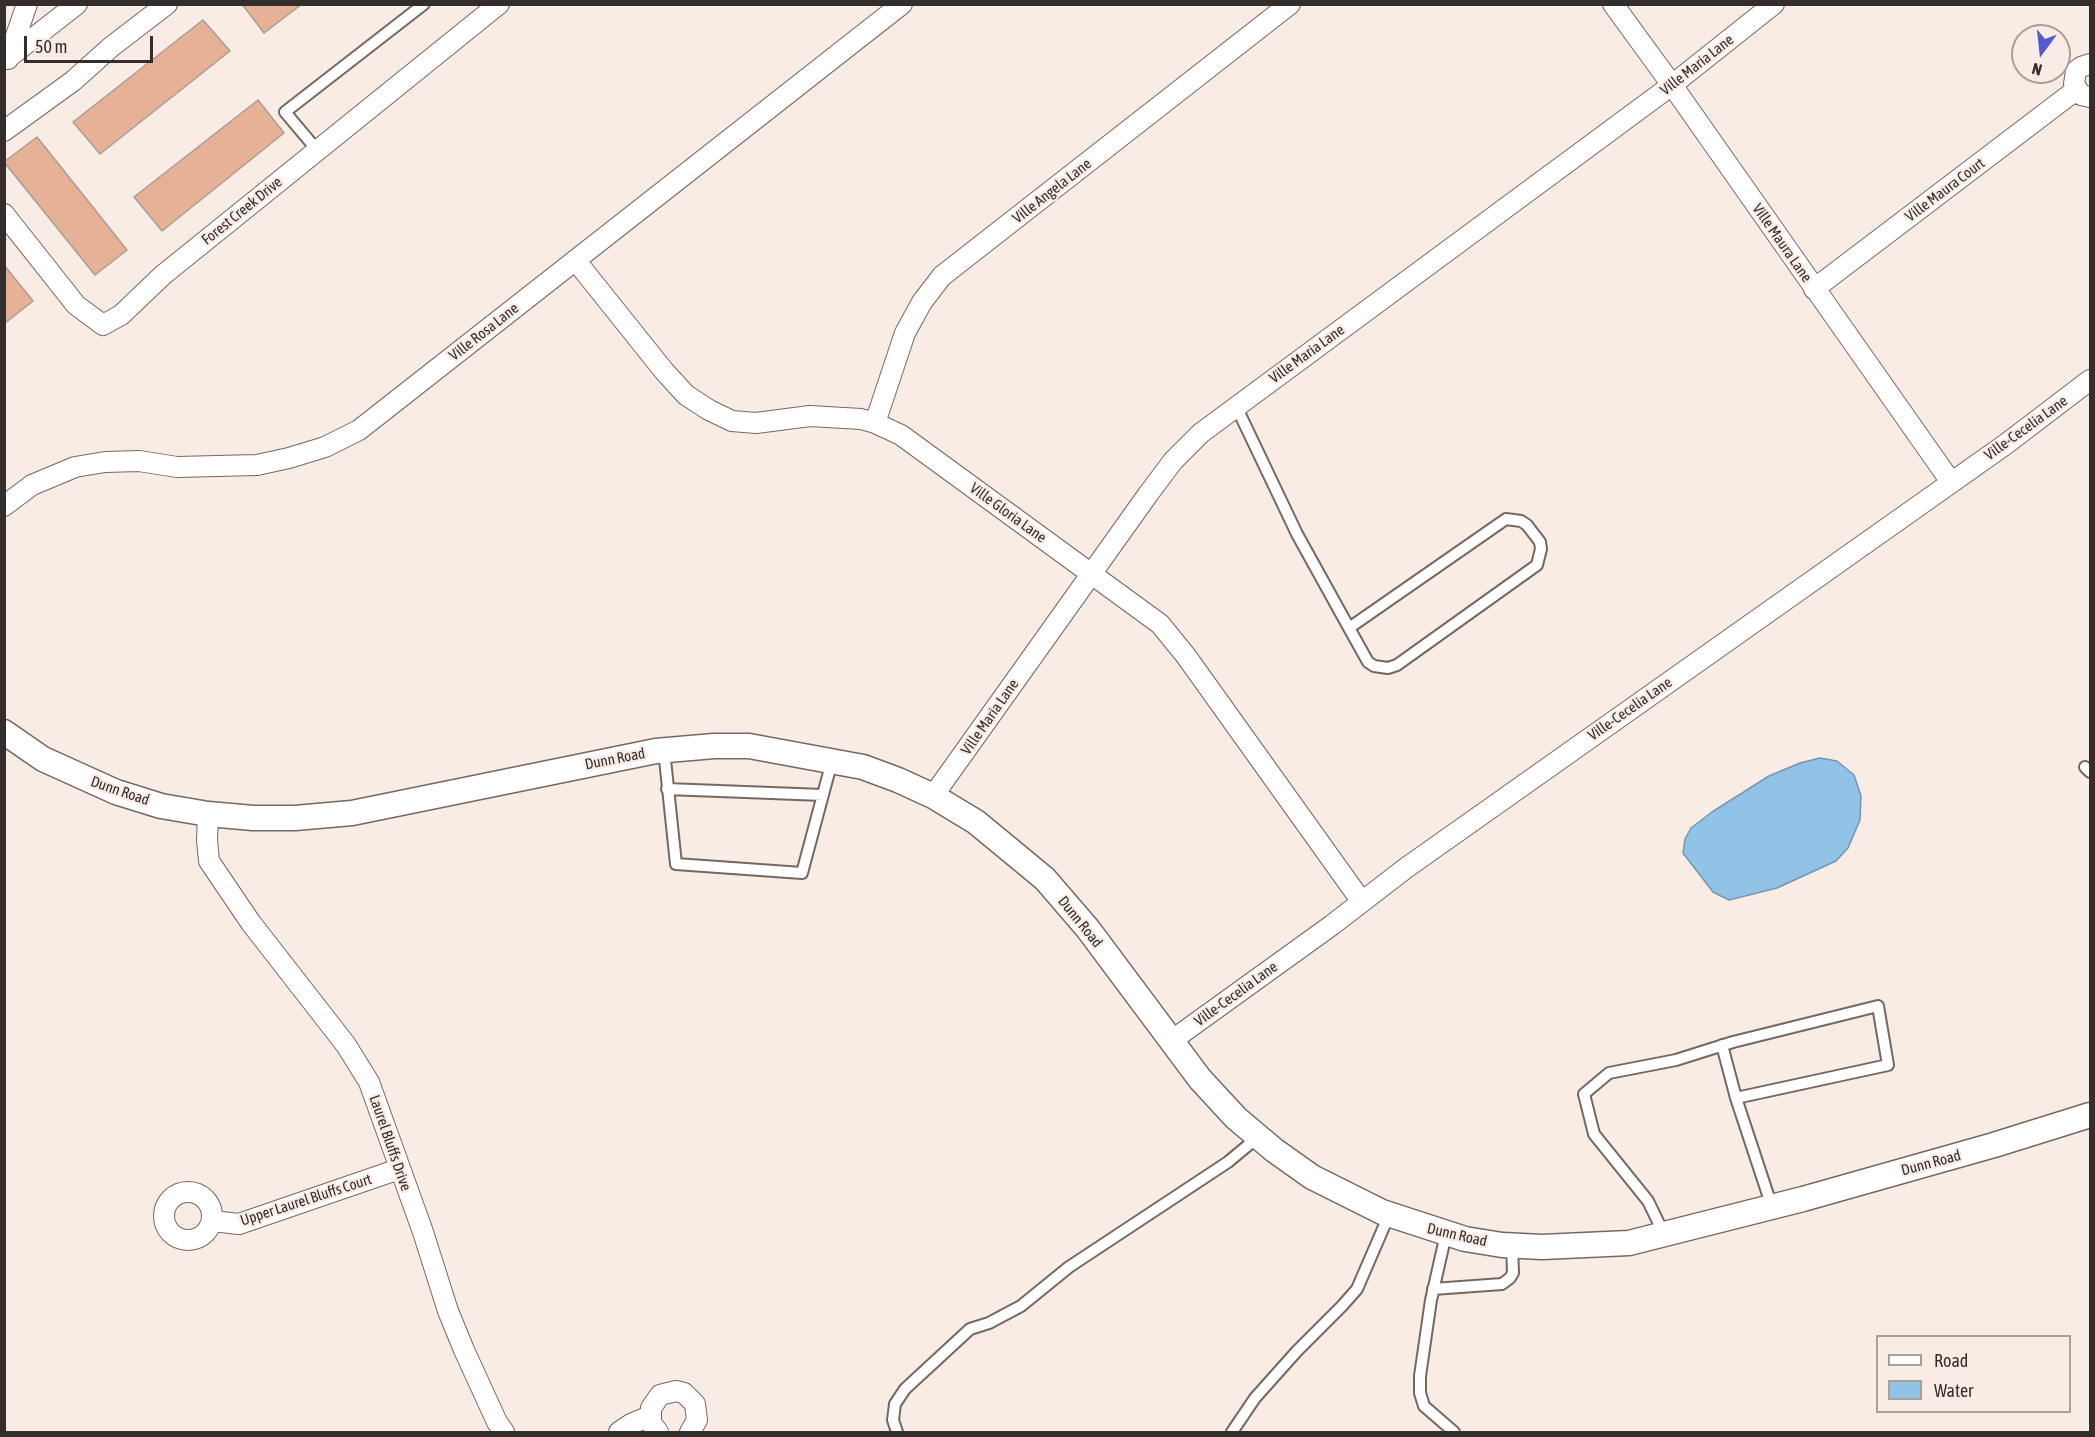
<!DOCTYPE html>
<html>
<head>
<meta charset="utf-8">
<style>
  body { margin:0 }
  #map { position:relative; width:2095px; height:1437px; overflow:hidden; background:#f9ece5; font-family:"Asap Condensed",sans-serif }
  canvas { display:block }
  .frame { position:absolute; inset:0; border:6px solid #332e2c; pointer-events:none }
  .legend { position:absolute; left:1876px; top:1335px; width:195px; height:78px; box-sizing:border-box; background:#f9ece5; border:2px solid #aaa09b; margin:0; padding:8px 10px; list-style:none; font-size:18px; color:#332e2c }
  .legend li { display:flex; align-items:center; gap:12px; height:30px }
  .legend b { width:30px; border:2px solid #aaa09b }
  .north { position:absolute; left:2011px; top:24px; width:60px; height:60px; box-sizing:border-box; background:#f9ece5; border:2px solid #aaa09b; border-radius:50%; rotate:195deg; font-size:16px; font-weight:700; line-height:24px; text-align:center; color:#332e2c }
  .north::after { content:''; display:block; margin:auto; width:21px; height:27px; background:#5559d0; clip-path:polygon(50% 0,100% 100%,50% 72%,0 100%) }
  .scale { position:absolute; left:24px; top:36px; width:129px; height:27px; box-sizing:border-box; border:3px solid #332e2c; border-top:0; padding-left:8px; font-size:18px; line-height:21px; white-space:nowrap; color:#332e2c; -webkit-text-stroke:4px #f9ece5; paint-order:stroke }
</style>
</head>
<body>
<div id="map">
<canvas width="2095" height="1437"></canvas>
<div class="frame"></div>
<ul class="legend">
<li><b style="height:8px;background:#fff"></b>Road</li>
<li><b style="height:16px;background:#91c3e7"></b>Water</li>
</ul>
<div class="north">N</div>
<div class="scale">50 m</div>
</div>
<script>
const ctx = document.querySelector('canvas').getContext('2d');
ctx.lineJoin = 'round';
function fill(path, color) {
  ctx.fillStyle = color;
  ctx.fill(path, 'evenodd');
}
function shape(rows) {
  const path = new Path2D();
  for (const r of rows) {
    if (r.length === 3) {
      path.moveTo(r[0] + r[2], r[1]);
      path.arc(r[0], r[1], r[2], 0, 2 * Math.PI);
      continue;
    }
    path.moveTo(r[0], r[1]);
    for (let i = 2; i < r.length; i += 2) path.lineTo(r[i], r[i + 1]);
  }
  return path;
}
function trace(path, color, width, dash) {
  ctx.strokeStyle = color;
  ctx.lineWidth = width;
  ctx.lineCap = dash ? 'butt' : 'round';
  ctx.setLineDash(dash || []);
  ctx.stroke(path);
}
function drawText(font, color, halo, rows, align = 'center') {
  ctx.font = font + ' "Asap Condensed",sans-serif';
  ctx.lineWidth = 4.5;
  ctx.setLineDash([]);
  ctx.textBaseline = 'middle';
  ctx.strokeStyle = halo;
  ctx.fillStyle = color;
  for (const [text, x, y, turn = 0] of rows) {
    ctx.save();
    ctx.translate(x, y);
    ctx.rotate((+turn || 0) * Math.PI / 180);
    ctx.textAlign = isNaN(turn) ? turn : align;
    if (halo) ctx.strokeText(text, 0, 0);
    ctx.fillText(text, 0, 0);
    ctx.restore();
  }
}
const water = shape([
  [1820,758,1837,761,1854,775,1861,796,1860,820,1848,848,1836,861,1777,888,1729,900,1713,892,1683,853,1685,839,1691,828,1712,812,1769,776,1800,763,1820,758]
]);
const building = shape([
  [242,4,302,4,264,33,242,4],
  [203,20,230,51,100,154,73,122,203,20],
  [258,100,284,133,162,231,134,197,258,100],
  [37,137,127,250,95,275,4,162,37,137],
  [4,265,33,301,4,324,4,265]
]);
const service = shape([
  [317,150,285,112,424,4],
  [1236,406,1297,534,1349,628,1368,662,1374,666,1388,668,1397,665,1537,565,1541,549,1540,542,1527,525,1521,521,1506,519,1349,628],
  [664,750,676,864,802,873,832,761],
  [2085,767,2090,772],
  [667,789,823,795],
  [1722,1045,1736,1098],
  [1446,1234,1431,1300,1420,1376,1420,1393,1424,1406,1454,1432],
  [1664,1234,1648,1201,1594,1134,1584,1094,1609,1073,1676,1060,1733,1042,1878,1006,1888,1065,1736,1098,1772,1207],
  [1433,1289,1502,1284,1510,1278,1513,1273,1512,1245],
  [897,1432,893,1420,895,1404,905,1389,970,1329,989,1323,1021,1306,1069,1267,1228,1162,1258,1137],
  [1232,1432,1255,1398,1297,1351,1342,1306,1357,1289,1389,1215]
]);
const minor = shape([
  [1613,4,1672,85,1951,482],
  [9,57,77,4],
  [8,59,27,4],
  [2090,64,2081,67,2076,71,2074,84,2081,95,2090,97],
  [4,131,73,81,111,47,167,4],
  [4,214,76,305,103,325,121,315,163,275,499,4],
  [576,261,664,371,686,395,709,410,732,421,756,423,810,416,861,419,875,423,901,435,1160,624,1186,656,1362,902],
  [1814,289,2076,90],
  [875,423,905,333,922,302,942,276,1290,4],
  [4,506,32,485,75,467,105,462,139,461,177,467,257,465,289,458,325,447,359,430,902,4],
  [933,796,1149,493,1173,461,1201,433,1672,85,1774,4],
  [208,814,207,840,209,861,251,923,346,1045,369,1082,423,1232,448,1311,464,1350,497,1422,504,1432],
  [1171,1041,1332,925,1406,868,2006,444,2090,380],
  [188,1216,24],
  [212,1221,239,1224,399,1169],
  [619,1432,631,1424,650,1416],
  [658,1432,651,1423,651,1408,660,1395,676,1391,684,1393,695,1404,697,1420,690,1432]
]);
const tertiary = shape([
  [4,732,43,759,116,792,161,806,208,814,253,818,295,818,352,813,656,751,714,746,749,746,863,767,898,780,933,796,976,822,1045,879,1088,929,1200,1079,1236,1118,1274,1150,1312,1177,1382,1212,1465,1239,1502,1245,1542,1247,1629,1243,1803,1199,1994,1145,2090,1115]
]);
const streetNames = [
  ["Ville Maria Lane",1697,65,-38],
  ["Ville Maura Court",1945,190,-37],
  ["Ville Angela Lane",1052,191,-38],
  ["Forest Creek Drive",242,211,-39],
  ["Ville Maura Lane",1782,243,55],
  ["Ville Rosa Lane",484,332,-38],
  ["Ville Maria Lane",1307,354,-36],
  ["Ville-Cecelia Lane",2026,428,-36],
  ["Ville Gloria Lane",1008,513,36],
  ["Ville-Cecelia Lane",1630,709,-35],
  ["Ville Maria Lane",990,717,-55],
  ["Dunn Road",615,759,-11],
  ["Dunn Road",120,791,19],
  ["Dunn Road",1080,922,51],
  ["Ville-Cecelia Lane",1236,994,-36],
  ["Laurel Bluffs Drive",390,1143,71],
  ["Dunn Road",1931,1163,-15],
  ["Upper Laurel Bluffs Court",306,1200,-18],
  ["Dunn Road",1457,1235,13]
];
fill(water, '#91c3e7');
trace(water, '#7596af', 1.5);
fill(building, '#e7b196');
trace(building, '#a89c96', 1.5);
trace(service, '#746863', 14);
trace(minor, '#746863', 22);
trace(tertiary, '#746863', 27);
trace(service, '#fff', 10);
trace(minor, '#fff', 20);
trace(tertiary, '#fff', 24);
drawText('15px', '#332e2c', '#f9ece5', streetNames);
</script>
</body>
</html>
